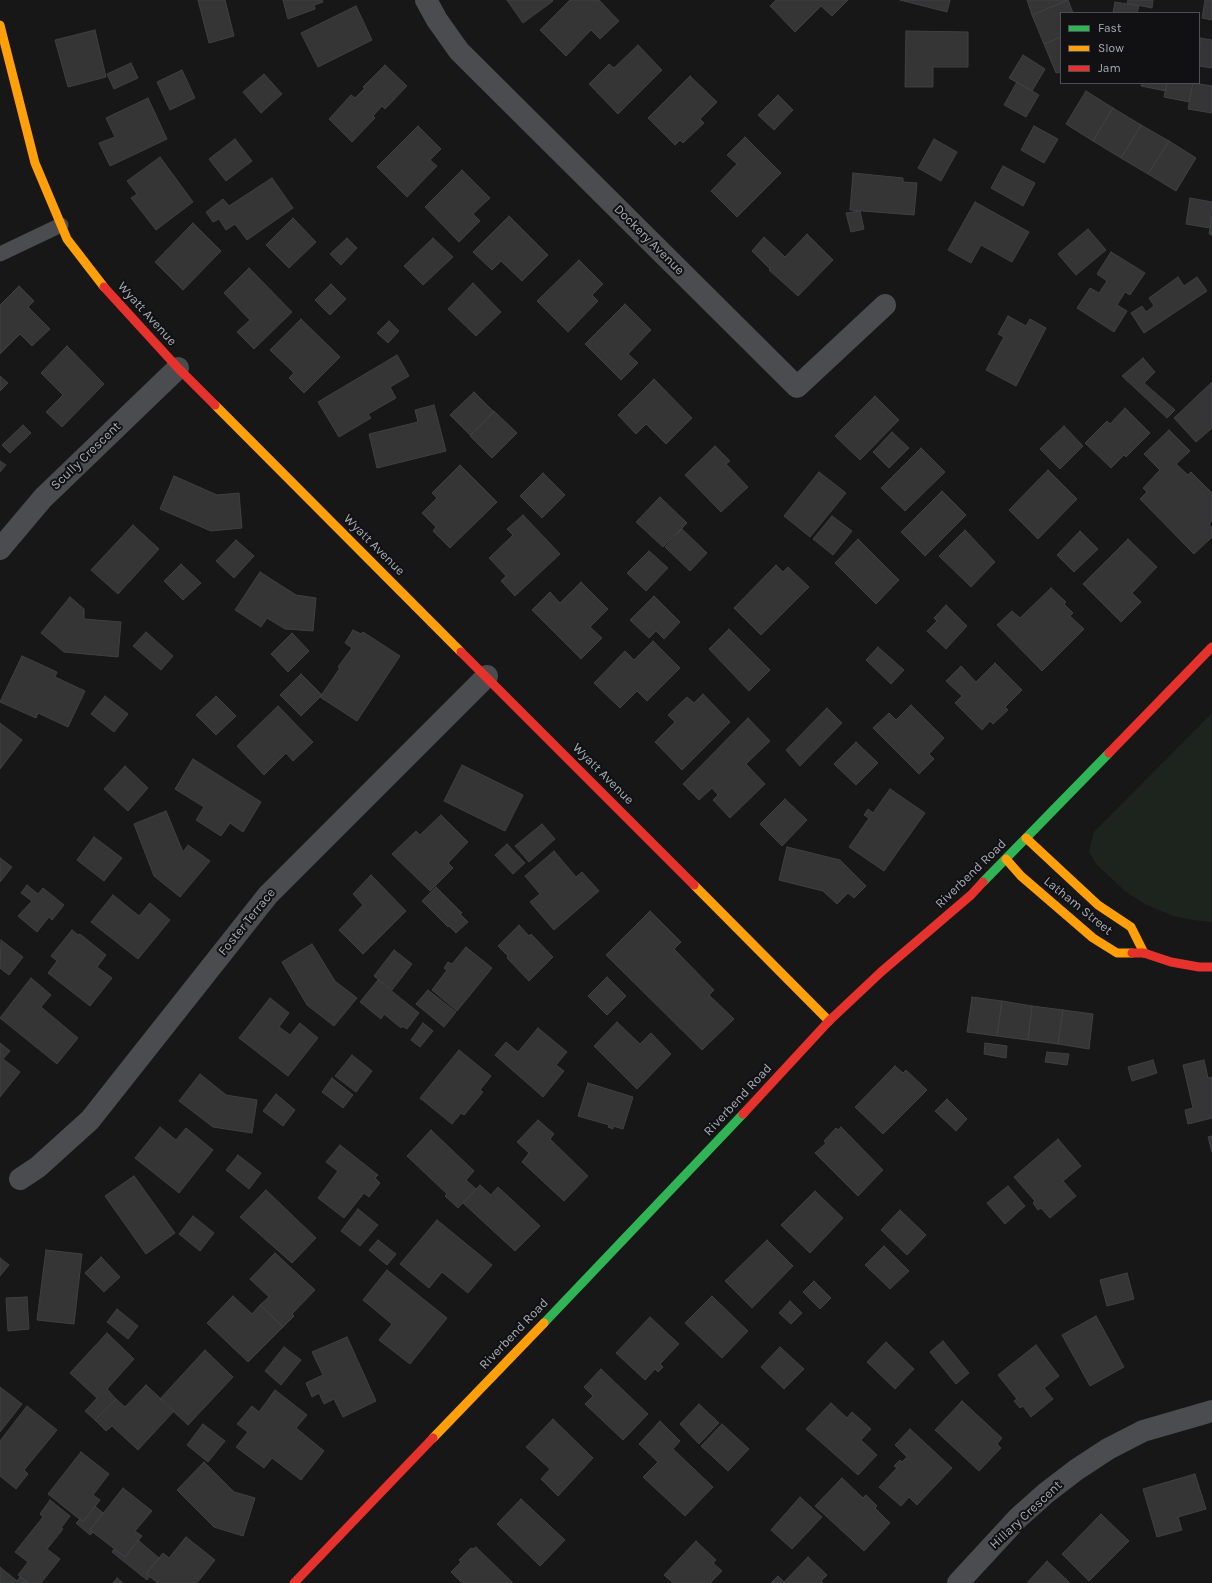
<!DOCTYPE html>
<html>
<head>
<meta charset="utf-8">
<style>
  body { margin:0 }
  #map { position:relative; width:1212px; height:1583px; overflow:hidden; background:#171717; font-family:Karla,sans-serif }
  canvas { display:block }
  .legend { position:absolute; left:1060px; top:12px; width:140px; height:72px; box-sizing:border-box; background:#111113; border:1px solid #4d4f55; margin:0; padding:5px 7px; list-style:none; font-size:12px; color:#a8adb8 }
  .legend li { display:flex; align-items:center; gap:8px; height:20px }
  .legend b { width:20px; border:1px solid #4d4f55 }
</style>
</head>
<body>
<div id="map">
<canvas width="1212" height="1583"></canvas>
<ul class="legend">
<li><b style="height:5px;background:#30b455"></b>Fast</li>
<li><b style="height:5px;background:#ff9f0a"></b>Slow</li>
<li><b style="height:5px;background:#e5322d"></b>Jam</li>
</ul>
</div>
<script>
const ctx = document.querySelector('canvas').getContext('2d');
ctx.lineJoin = 'round';
function fill(path, color) {
  ctx.fillStyle = color;
  ctx.fill(path, 'evenodd');
}
function shape(rows) {
  const path = new Path2D();
  for (const r of rows) {
    path.moveTo(r[0], r[1]);
    for (let i = 2; i < r.length; i += 2) path.lineTo(r[i], r[i + 1]);
  }
  return path;
}
function trace(path, color, width, dash) {
  ctx.strokeStyle = color;
  ctx.lineWidth = width;
  ctx.lineCap = dash ? 'butt' : 'round';
  ctx.setLineDash(dash || []);
  ctx.stroke(path);
}
function drawText(font, color, halo, rows, align = 'center') {
  ctx.font = font + ' Karla,sans-serif';
  ctx.lineWidth = 4;
  ctx.setLineDash([]);
  ctx.textBaseline = 'middle';
  ctx.strokeStyle = halo;
  ctx.fillStyle = color;
  for (const [text, x, y, turn = 0] of rows) {
    ctx.save();
    ctx.translate(x, y);
    ctx.rotate((+turn || 0) * Math.PI / 180);
    ctx.textAlign = isNaN(turn) ? turn : align;
    if (halo) ctx.strokeText(text, 0, 0);
    ctx.fillText(text, 0, 0);
    ctx.restore();
  }
}
const green = shape([
  [1212,713,1212,922,1192,920,1173,916,1147,905,1126,892,1096,864,1089,851,1094,832]
]);
const building = shape([
  [198,0,225,0,234,36,209,43,198,0],
  [283,0,322,0,323,2,314,5,315,9,288,19,283,0],
  [507,0,552,0,553,1,523,23,507,0],
  [570,0,599,0,619,21,600,39,591,30,566,56,540,30,570,0],
  [776,0,848,0,832,16,821,6,795,32,770,6,776,0],
  [900,0,950,0,947,12,900,0],
  [1027,0,1068,0,1032,15,1027,0],
  [1068,0,1073,13,1061,13,1061,37,1044,44,1032,15,1068,0],
  [1128,0,1153,0,1152,8,1127,3,1128,0],
  [1205,0,1212,0,1212,20,1202,18,1205,0],
  [1115,2,1139,6,1137,13,1113,13,1115,2],
  [356,6,372,40,318,67,301,33,356,6],
  [95,30,106,77,68,87,55,40,95,30],
  [906,31,968,32,968,67,933,67,933,87,905,87,906,31],
  [1061,37,1061,72,1056,73,1044,44,1061,37],
  [1200,38,1212,40,1212,68,1199,66,1200,38],
  [638,45,662,70,618,114,589,84,609,64,614,68,638,45],
  [1023,55,1045,69,1032,91,1009,78,1023,55],
  [131,63,138,78,114,89,107,74,131,63],
  [385,65,407,86,385,109,382,106,373,116,375,118,352,142,329,119,351,95,355,98,365,88,363,87,385,65],
  [182,70,195,98,170,110,157,82,182,70],
  [264,74,282,94,261,113,243,92,264,74],
  [690,76,717,102,700,119,704,123,683,143,680,140,675,145,648,118,690,76],
  [1017,82,1039,95,1026,117,1004,105,1017,82],
  [1142,83,1167,83,1166,91,1141,86,1142,83],
  [1167,83,1193,83,1189,102,1164,97,1167,83],
  [1193,83,1212,86,1212,113,1188,109,1193,83],
  [1086,91,1113,108,1093,141,1066,124,1086,91],
  [778,95,793,110,774,130,758,115,778,95],
  [148,98,167,139,110,166,99,143,115,137,106,118,148,98],
  [1113,108,1141,125,1121,158,1093,141,1113,108],
  [1141,125,1169,141,1148,174,1121,158,1141,125],
  [418,126,441,149,430,160,437,166,407,197,377,167,418,126],
  [1034,126,1058,139,1044,163,1021,150,1034,126],
  [745,137,781,173,737,217,711,191,737,164,727,155,745,137],
  [235,139,252,161,226,181,209,159,235,139],
  [934,139,957,152,941,181,918,168,934,139],
  [1169,141,1196,158,1176,191,1148,174,1169,141],
  [160,157,193,202,156,230,131,198,137,194,127,181,160,157],
  [1003,166,1035,183,1023,206,991,188,1003,166],
  [462,170,490,198,473,214,480,221,459,242,425,207,462,170],
  [853,173,903,178,903,182,917,183,914,215,850,210,853,173],
  [272,178,293,208,247,240,235,224,226,230,219,219,213,222,206,212,223,199,229,206,272,178],
  [1190,198,1212,202,1210,228,1186,224,1190,198],
  [975,202,1029,232,1012,262,981,245,971,263,948,250,975,202],
  [860,211,864,229,851,232,846,213,860,211],
  [509,216,548,255,522,281,501,261,492,270,473,252,509,216],
  [1212,216,1212,235,1209,234,1212,216],
  [293,218,316,242,289,268,266,245,293,218],
  [193,223,221,251,183,290,155,262,193,223],
  [1088,229,1106,250,1076,275,1058,254,1088,229],
  [807,234,833,260,798,296,769,270,770,269,752,251,764,237,785,257,807,234],
  [347,238,357,248,341,265,330,254,347,238],
  [433,238,453,257,423,285,404,266,433,238],
  [1111,252,1145,273,1130,295,1125,292,1117,305,1127,311,1114,332,1077,308,1090,288,1099,293,1107,281,1097,274,1111,252],
  [579,260,603,284,592,295,598,301,568,332,537,301,579,260],
  [249,268,292,312,254,349,237,332,250,320,224,293,249,268],
  [1178,277,1184,286,1197,277,1207,291,1144,333,1131,313,1142,306,1146,312,1154,306,1149,298,1178,277],
  [473,283,501,312,476,336,448,309,473,283],
  [331,284,346,299,330,315,315,300,331,284],
  [19,286,34,301,28,307,50,329,32,346,20,334,0,354,0,305,19,286],
  [625,304,651,330,628,354,638,363,621,380,585,344,625,304],
  [1008,316,1026,326,1030,319,1046,328,1016,386,986,370,1004,337,998,334,1008,316],
  [301,319,340,357,304,393,289,378,294,373,270,350,301,319],
  [389,321,399,331,388,343,377,333,389,321],
  [67,346,104,384,62,427,46,412,63,395,41,373,67,346],
  [397,355,409,376,390,387,396,398,368,414,371,418,339,437,318,402,397,355],
  [1143,358,1155,372,1144,383,1175,410,1167,418,1122,376,1143,358],
  [0,376,8,383,0,391,0,376],
  [654,379,692,418,666,444,646,424,636,434,618,415,654,379],
  [1212,382,1212,428,1196,442,1174,418,1212,382],
  [474,392,494,412,470,435,450,415,474,392],
  [875,396,899,420,860,460,835,436,875,396],
  [434,405,446,451,377,468,369,434,418,422,415,410,434,405],
  [1125,408,1150,433,1126,457,1124,455,1111,468,1085,443,1107,421,1110,424,1125,408],
  [494,411,517,433,492,458,470,436,494,411],
  [23,425,31,433,10,453,2,445,23,425],
  [1064,426,1083,446,1060,469,1040,449,1064,426],
  [1169,430,1190,451,1176,464,1188,475,1191,472,1212,493,1212,521,1209,524,1212,528,1212,537,1194,554,1140,499,1147,492,1143,488,1160,470,1144,454,1169,430],
  [892,432,909,448,889,468,873,452,892,432],
  [715,446,730,461,726,464,748,487,721,512,685,475,715,446],
  [921,448,945,472,905,511,881,488,921,448],
  [0,461,6,465,0,472,0,461],
  [460,465,497,502,450,548,433,531,436,527,422,513,437,498,432,493,460,465],
  [1048,470,1077,499,1038,539,1009,510,1048,470],
  [819,472,846,493,810,537,784,516,819,472],
  [543,473,565,495,542,518,520,496,543,473],
  [174,476,217,495,239,493,242,528,211,531,160,509,174,476],
  [942,491,966,515,925,556,901,532,942,491],
  [660,497,687,523,663,547,636,522,660,497],
  [523,515,560,554,515,596,501,581,506,576,489,558,513,535,507,529,523,515],
  [832,516,852,531,833,555,813,539,832,516],
  [133,525,159,549,118,594,91,570,133,525],
  [682,529,707,553,690,571,665,547,682,529],
  [965,530,995,562,971,587,939,556,965,530],
  [1080,531,1098,549,1074,572,1057,555,1080,531],
  [858,539,899,580,876,604,835,563,858,539],
  [1128,539,1157,567,1132,593,1141,602,1121,622,1083,584,1128,539],
  [236,540,254,556,234,578,216,561,236,540],
  [649,551,668,568,646,591,627,573,649,551],
  [181,564,201,583,183,600,164,581,181,564],
  [776,565,783,572,788,567,809,587,761,635,734,608,776,565],
  [260,572,296,595,316,598,313,631,285,629,267,618,261,627,235,610,260,572],
  [581,582,608,609,590,627,602,638,581,659,532,610,550,592,560,603,581,582],
  [1051,588,1066,602,1064,604,1073,613,1070,616,1084,629,1042,671,997,625,1012,611,1020,618,1051,588],
  [654,596,680,622,664,639,656,631,649,638,630,620,654,596],
  [70,597,84,609,84,619,121,622,118,657,64,652,41,633,70,597],
  [946,605,967,626,946,649,927,631,937,621,934,618,946,605],
  [729,629,770,670,749,691,709,649,729,629],
  [353,630,361,634,363,632,400,656,357,721,320,697,340,668,338,667,352,648,345,643,353,630],
  [146,632,173,656,161,670,133,646,146,632],
  [292,633,309,651,288,672,271,654,292,633],
  [653,641,680,668,647,701,637,691,620,708,594,683,625,651,634,660,653,641],
  [878,647,904,670,891,684,866,660,878,647],
  [22,656,57,672,55,677,85,691,68,727,38,713,36,718,0,702,22,656],
  [995,663,1022,690,1005,707,1008,710,993,724,990,721,982,730,955,703,962,696,946,681,961,666,976,682,995,663],
  [301,674,322,695,301,716,280,695,301,674],
  [703,694,730,722,682,770,655,742,675,722,668,715,687,697,694,703,703,694],
  [105,696,128,714,114,732,91,714,105,696],
  [216,696,236,716,216,735,196,715,216,696],
  [911,705,944,738,929,754,934,759,919,774,873,728,889,713,896,720,911,705],
  [278,706,313,742,293,761,286,753,264,775,237,746,278,706],
  [827,708,842,723,800,766,786,750,827,708],
  [748,718,770,741,746,764,765,784,730,818,713,800,718,795,712,788,699,800,683,784,748,718],
  [0,723,22,740,0,769,0,723],
  [856,742,878,763,856,785,834,764,856,742],
  [193,759,261,802,243,832,230,823,221,836,196,820,204,807,175,789,193,759],
  [462,765,523,795,505,831,444,801,462,765],
  [125,766,148,788,128,811,104,789,125,766],
  [890,789,925,813,884,871,849,847,869,818,864,815,868,809,873,813,890,789],
  [785,799,807,820,782,846,760,824,785,799],
  [166,811,183,852,188,845,210,861,180,897,154,876,134,824,166,811],
  [441,815,468,842,448,863,453,868,430,891,392,854,416,831,420,835,441,815],
  [542,824,555,839,529,862,515,846,542,824],
  [94,837,122,858,104,881,77,860,94,837],
  [507,844,525,863,513,874,495,855,507,844],
  [787,847,840,860,866,886,854,898,848,893,837,904,823,891,779,880,787,847],
  [554,851,576,877,582,872,599,891,554,930,530,902,540,894,525,876,554,851],
  [0,858,12,867,0,882,0,858],
  [371,875,406,911,363,954,339,930,363,905,353,894,371,875],
  [27,885,38,894,43,888,64,905,52,920,49,917,37,932,18,916,32,901,21,893,27,885],
  [436,887,462,913,460,914,468,922,456,933,449,926,448,927,422,901,436,887],
  [113,895,139,916,150,903,170,920,138,959,91,922,113,895],
  [650,911,681,942,674,949,714,990,709,995,734,1019,702,1050,606,955,650,911],
  [519,925,529,936,531,934,553,957,529,981,507,958,508,956,498,946,519,925],
  [72,930,78,935,80,934,106,955,97,967,112,978,90,1006,48,973,57,961,51,956,72,930],
  [1,940,23,957,9,975,0,968,1,940],
  [312,944,335,981,357,998,334,1026,307,1005,282,962,312,944],
  [466,947,492,968,457,1011,432,990,447,970,444,968,448,962,452,964,466,947],
  [394,950,412,964,392,990,374,976,394,950],
  [607,977,626,996,607,1015,588,996,607,977],
  [31,978,51,995,41,1007,78,1038,57,1064,0,1018,31,978],
  [378,980,419,1013,407,1029,402,1026,401,1028,384,1014,381,1019,360,1002,378,980],
  [428,990,456,1012,444,1027,416,1004,428,990],
  [972,997,1002,1001,997,1036,967,1032,972,997],
  [270,998,289,1013,279,1027,290,1035,300,1023,318,1038,288,1076,239,1038,270,998],
  [1002,1001,1032,1006,1028,1040,997,1036,1002,1001],
  [1032,1006,1063,1010,1058,1044,1028,1040,1032,1006],
  [1063,1010,1093,1014,1089,1049,1058,1044,1063,1010],
  [617,1022,640,1044,651,1033,671,1054,637,1089,594,1046,617,1022],
  [423,1023,433,1031,420,1047,411,1040,423,1023],
  [538,1028,567,1052,556,1065,564,1071,543,1097,495,1055,506,1042,518,1052,538,1028],
  [0,1043,10,1051,3,1059,20,1072,0,1097,0,1043],
  [985,1043,1007,1046,1006,1058,984,1054,985,1043],
  [459,1050,491,1076,480,1090,483,1092,464,1115,461,1113,452,1124,420,1098,459,1050],
  [1047,1052,1069,1054,1067,1065,1045,1062,1047,1052],
  [352,1055,372,1071,356,1092,335,1076,352,1055],
  [1153,1060,1157,1073,1132,1081,1128,1067,1153,1060],
  [1204,1060,1208,1078,1212,1077,1212,1118,1188,1124,1185,1110,1193,1108,1183,1065,1204,1060],
  [895,1066,903,1073,906,1070,927,1090,883,1134,855,1107,895,1066],
  [200,1074,226,1095,257,1100,252,1133,213,1127,179,1101,200,1074],
  [332,1078,353,1095,343,1108,322,1092,332,1078],
  [588,1083,633,1097,623,1129,613,1126,613,1129,608,1127,609,1125,578,1116,588,1083],
  [276,1094,295,1110,283,1126,263,1111,276,1094],
  [947,1099,967,1119,956,1131,935,1111,947,1099],
  [538,1120,554,1134,550,1139,588,1176,564,1201,522,1162,529,1153,517,1142,538,1120],
  [160,1127,176,1140,186,1128,213,1150,179,1193,135,1158,160,1127],
  [841,1127,883,1170,858,1196,815,1153,826,1143,824,1141,836,1128,838,1130,841,1127],
  [431,1130,474,1171,466,1180,476,1189,458,1208,445,1196,447,1194,407,1156,431,1130],
  [1212,1136,1212,1152,1208,1137,1212,1136],
  [1058,1139,1081,1166,1063,1181,1076,1196,1050,1218,1041,1208,1038,1210,1033,1203,1035,1201,1014,1177,1058,1139],
  [340,1145,378,1175,375,1178,380,1183,369,1197,364,1193,344,1218,318,1198,338,1171,326,1162,340,1145],
  [238,1155,261,1173,249,1189,226,1170,238,1155],
  [134,1176,175,1233,146,1254,105,1196,134,1176],
  [480,1185,491,1195,498,1187,540,1226,515,1251,463,1203,480,1185],
  [1008,1186,1025,1206,1005,1224,987,1203,1008,1186],
  [266,1190,316,1238,292,1263,240,1217,266,1190],
  [815,1191,843,1218,810,1253,781,1225,815,1191],
  [358,1209,378,1225,360,1246,341,1231,358,1209],
  [900,1210,926,1235,907,1255,881,1230,900,1210],
  [193,1216,214,1233,200,1251,179,1234,193,1216],
  [437,1220,492,1265,468,1293,442,1272,429,1288,400,1264,437,1220],
  [378,1240,396,1254,387,1265,369,1250,378,1240],
  [767,1240,793,1266,752,1308,725,1281,767,1240],
  [884,1246,909,1271,890,1289,865,1265,884,1246],
  [46,1250,82,1254,74,1324,37,1320,46,1250],
  [275,1253,315,1290,292,1314,294,1316,283,1327,260,1305,269,1297,250,1279,275,1253],
  [101,1257,120,1277,104,1292,85,1273,101,1257],
  [0,1258,9,1265,0,1276,0,1258],
  [387,1270,447,1318,410,1364,379,1340,392,1324,363,1300,387,1270],
  [1127,1273,1134,1299,1107,1306,1100,1280,1127,1273],
  [814,1281,831,1298,820,1309,803,1292,814,1281],
  [233,1296,252,1314,260,1305,283,1327,248,1362,207,1323,233,1296],
  [712,1296,748,1331,722,1358,685,1323,712,1296],
  [27,1297,29,1329,8,1331,6,1298,27,1297],
  [790,1301,802,1313,791,1324,779,1313,790,1301],
  [117,1309,138,1326,128,1339,107,1322,117,1309],
  [1096,1316,1124,1367,1090,1386,1062,1335,1096,1316],
  [650,1317,679,1344,660,1364,663,1367,658,1372,655,1369,645,1380,616,1353,650,1317],
  [107,1333,134,1359,107,1389,116,1399,95,1420,85,1411,97,1398,70,1373,107,1333],
  [347,1337,376,1401,343,1417,334,1399,324,1404,319,1393,312,1397,306,1383,323,1375,312,1352,347,1337],
  [943,1341,969,1373,956,1384,930,1352,943,1341],
  [886,1342,914,1369,895,1389,867,1362,886,1342],
  [1036,1345,1059,1376,1044,1388,1053,1399,1031,1417,1023,1406,1020,1408,1014,1401,1017,1399,998,1375,1036,1345],
  [284,1347,301,1360,281,1385,265,1371,284,1347],
  [780,1347,804,1369,784,1389,761,1367,780,1347],
  [205,1350,233,1377,188,1425,160,1399,205,1350],
  [601,1369,648,1414,623,1440,585,1404,593,1396,584,1387,601,1369],
  [146,1385,174,1411,138,1450,112,1426,106,1431,95,1420,116,1399,125,1407,146,1385],
  [0,1387,22,1404,0,1432,0,1387],
  [275,1390,307,1415,296,1428,324,1451,301,1480,272,1458,264,1468,236,1447,248,1432,237,1424,252,1406,259,1412,275,1390],
  [962,1401,1002,1438,997,1444,1001,1448,979,1471,935,1430,962,1401],
  [831,1403,847,1418,852,1412,871,1429,861,1440,877,1455,858,1475,806,1429,831,1403],
  [699,1404,719,1423,699,1444,680,1424,699,1404],
  [27,1406,57,1430,24,1470,28,1474,16,1489,0,1476,0,1441,27,1406],
  [553,1419,593,1458,558,1496,541,1479,550,1469,526,1447,553,1419],
  [660,1421,680,1441,673,1449,713,1487,685,1516,643,1477,658,1462,639,1444,660,1421],
  [203,1424,225,1441,208,1462,187,1445,203,1424],
  [722,1424,749,1449,728,1471,701,1446,722,1424],
  [910,1429,952,1468,917,1505,909,1497,901,1506,879,1487,897,1468,894,1466,900,1460,902,1462,907,1457,895,1445,910,1429],
  [81,1452,109,1474,93,1495,100,1500,83,1522,48,1494,81,1452],
  [204,1462,234,1492,255,1498,243,1536,214,1527,177,1490,204,1462],
  [1195,1474,1206,1509,1178,1517,1182,1530,1157,1537,1143,1489,1195,1474],
  [842,1478,863,1498,866,1495,877,1506,875,1508,890,1523,864,1551,815,1506,842,1478],
  [123,1488,152,1511,135,1531,142,1536,125,1557,90,1530,123,1488],
  [800,1497,822,1517,792,1549,771,1530,800,1497],
  [521,1499,565,1540,540,1566,497,1524,521,1499],
  [50,1500,70,1516,61,1528,63,1529,47,1549,60,1559,41,1583,28,1583,18,1575,28,1562,15,1552,43,1517,40,1514,50,1500],
  [95,1506,103,1513,90,1530,93,1532,90,1535,76,1523,80,1519,83,1522,95,1506],
  [1101,1514,1129,1541,1089,1581,1062,1554,1101,1514],
  [186,1537,215,1560,197,1583,158,1583,146,1574,163,1553,169,1558,186,1537],
  [138,1540,159,1558,146,1574,150,1576,147,1580,112,1552,114,1549,125,1557,138,1540],
  [696,1541,716,1560,713,1563,722,1571,710,1583,673,1583,664,1575,696,1541],
  [476,1547,513,1583,462,1583,451,1572,461,1562,459,1560,471,1548,473,1549,476,1547],
  [808,1557,827,1575,821,1581,823,1583,771,1583,778,1576,784,1582,808,1557],
  [1047,1561,1070,1583,1027,1583,1047,1561],
  [0,1567,17,1581,20,1577,28,1583,0,1583,0,1567],
  [117,1578,123,1583,113,1583,117,1578]
]);
const lane = shape([
  [0,254,61,225]
]);
const street = shape([
  [426,0,437,20,459,51,797,387,885,305],
  [0,549,43,498,178,368],
  [20,1179,38,1167,90,1120,268,895,487,676],
  [958,1583,1018,1518,1046,1493,1076,1470,1108,1449,1143,1431,1212,1411]
]);
const fast = shape([
  [983,882,1109,753],
  [544,1323,743,1114]
]);
const slow = shape([
  [0,25,35,163,67,239,104,287],
  [215,405,461,652],
  [1026,838,1098,905,1131,927,1144,953],
  [1006,859,1021,876,1093,938,1117,953,1132,953],
  [694,885,829,1021],
  [433,1438,544,1323]
]);
const jam = shape([
  [104,287,178,368,215,405],
  [461,652,694,885],
  [1109,753,1212,647],
  [1132,953,1144,953,1171,962,1199,967,1212,967],
  [743,1114,829,1021,881,972,971,895,983,882],
  [294,1583,433,1438]
]);
const streetNames = [
  ["Dockery Avenue",649,240,45],
  ["Wyatt Avenue",147,314,48],
  ["Scully Crescent",86,456,-44],
  ["Wyatt Avenue",374,545,45],
  ["Wyatt Avenue",603,774,45],
  ["Riverbend Road",971,874,-44],
  ["Latham Street",1078,906,39],
  ["Foster Terrace",247,922,-51],
  ["Riverbend Road",738,1100,-47],
  ["Riverbend Road",514,1334,-46],
  ["Hillary Crescent",1026,1515,-43]
];
fill(green, '#1d241e');
fill(building, '#353536');
trace(building, '#3f4043', 1);
trace(lane, '#4b4c50', 15);
trace(street, '#4b4c50', 22);
trace(fast, '#30b455', 9);
trace(slow, '#ff9f0a', 9);
trace(jam, '#e5322d', 9);
drawText('13px', '#a8adb8', '#111113', streetNames);
</script>
</body>
</html>
